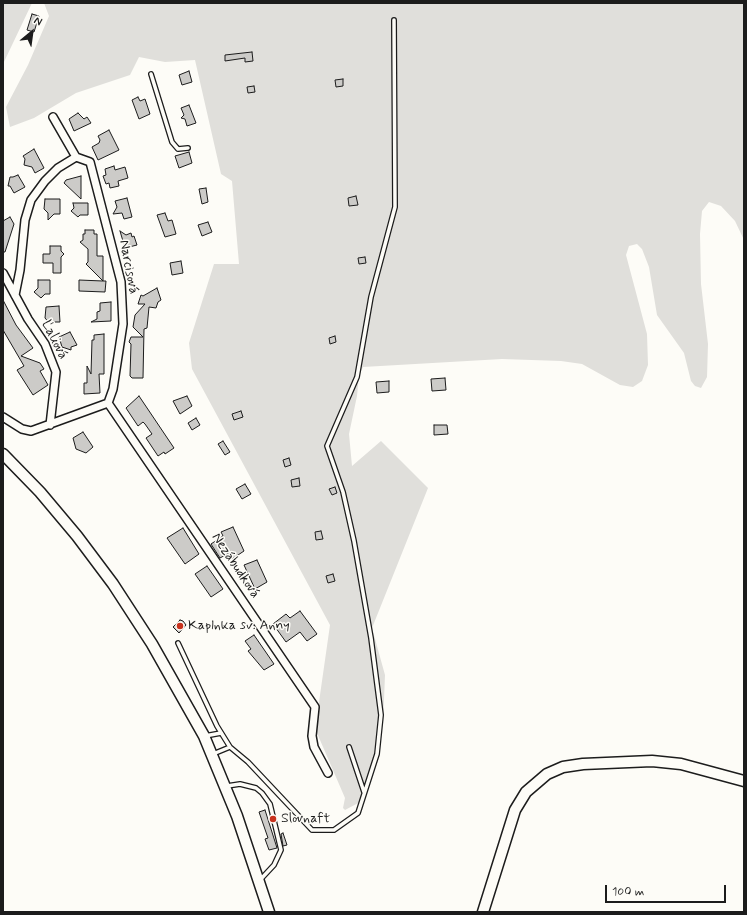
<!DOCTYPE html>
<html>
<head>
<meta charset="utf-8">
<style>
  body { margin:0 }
  #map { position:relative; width:747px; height:915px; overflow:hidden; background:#fdfcf7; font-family:Mynerve,sans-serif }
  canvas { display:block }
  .frame { position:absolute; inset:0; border:4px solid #1c1c1c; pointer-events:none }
  .north { position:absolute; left:12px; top:12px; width:40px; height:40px; -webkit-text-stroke:3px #fdfcf7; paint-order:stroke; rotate:29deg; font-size:11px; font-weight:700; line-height:16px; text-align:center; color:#1c1c1c }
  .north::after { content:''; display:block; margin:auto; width:14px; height:18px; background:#1c1c1c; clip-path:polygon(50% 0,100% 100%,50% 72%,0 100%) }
  .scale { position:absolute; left:605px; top:885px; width:121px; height:18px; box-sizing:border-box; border:2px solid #1c1c1c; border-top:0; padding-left:5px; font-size:12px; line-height:14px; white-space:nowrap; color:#1c1c1c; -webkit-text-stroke:3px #fdfcf7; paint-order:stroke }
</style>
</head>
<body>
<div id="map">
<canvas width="747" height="915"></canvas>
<div class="frame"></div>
<div class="north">N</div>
<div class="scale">100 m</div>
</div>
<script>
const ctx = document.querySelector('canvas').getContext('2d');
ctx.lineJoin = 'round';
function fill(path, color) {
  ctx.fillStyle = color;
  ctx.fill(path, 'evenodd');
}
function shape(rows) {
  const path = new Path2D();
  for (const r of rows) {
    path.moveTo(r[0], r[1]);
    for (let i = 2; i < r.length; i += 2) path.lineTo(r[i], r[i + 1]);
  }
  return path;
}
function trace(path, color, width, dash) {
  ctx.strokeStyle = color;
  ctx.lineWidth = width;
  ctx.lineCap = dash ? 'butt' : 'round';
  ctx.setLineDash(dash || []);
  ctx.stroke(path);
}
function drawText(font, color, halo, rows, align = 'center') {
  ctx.font = font + ' Mynerve,sans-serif';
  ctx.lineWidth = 3;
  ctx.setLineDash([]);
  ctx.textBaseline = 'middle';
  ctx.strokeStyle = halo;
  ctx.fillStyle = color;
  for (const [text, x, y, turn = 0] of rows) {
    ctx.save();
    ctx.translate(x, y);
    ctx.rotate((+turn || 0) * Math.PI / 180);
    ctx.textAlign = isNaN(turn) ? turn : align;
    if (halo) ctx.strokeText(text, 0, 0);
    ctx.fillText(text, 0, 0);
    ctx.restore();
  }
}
const green = shape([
  [3,3,32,3,3,64],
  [44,3,744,3,744,240,735,221,721,206,709,202,702,211,700,234,701,284,708,344,707,377,701,388,695,386,691,381,684,353,657,315,649,267,642,249,637,244,629,246,626,255,647,334,648,365,642,381,633,387,620,385,582,364,561,361,502,359,363,367,359,375,357,396,349,434,352,466,381,441,428,488,372,628,385,675,383,724,364,800,345,810,343,808,345,798,317,733,319,702,330,625,192,369,189,343,214,264,239,264,232,181,221,174,195,60,165,62,139,57,130,75,76,93,34,118,10,127,6,107,28,65,49,16]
]);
const building = shape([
  [32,14,39,16,34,32,27,30,32,14],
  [252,52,253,61,245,62,245,58,225,61,225,55,252,52],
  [189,71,192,82,182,85,179,75,189,71],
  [343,79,343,86,336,87,335,80,343,79],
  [254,86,255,92,248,93,247,87,254,86],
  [138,97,140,101,145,99,150,114,139,119,132,100,138,97],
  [189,105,196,123,187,126,185,119,181,118,184,115,181,108,189,105],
  [78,113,84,119,87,117,91,123,74,131,69,119,78,113],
  [109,130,119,150,98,160,92,147,99,143,100,140,98,136,109,130],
  [34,149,44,168,35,173,32,167,24,165,25,159,23,156,34,149],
  [189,152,192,163,179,168,175,156,189,152],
  [114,166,115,170,125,167,128,178,118,181,119,186,110,188,109,183,106,184,103,176,106,175,105,169,114,166],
  [18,175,25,187,14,193,10,186,8,186,10,177,13,177,18,175],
  [81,176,81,199,64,183,66,180,81,176],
  [206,188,208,202,202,204,199,189,206,188],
  [356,196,358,205,349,206,348,198,356,196],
  [127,198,132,217,124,219,122,213,113,214,117,207,115,201,127,198],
  [45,199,60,199,60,214,54,214,48,220,48,213,44,209,45,199],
  [73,203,88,203,88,215,80,215,78,217,71,211,74,208,73,203],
  [165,213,168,221,172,220,176,234,165,237,157,215,165,213],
  [10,217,14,224,5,252,3,252,3,221,10,217],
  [208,222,212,232,202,236,198,225,208,222],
  [85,230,94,230,94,234,97,234,97,256,103,256,103,281,106,281,105,292,79,291,79,280,103,281,86,264,88,262,88,249,80,242,83,240,83,234,85,234,85,230],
  [120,231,126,235,131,233,132,237,134,236,137,245,125,248,120,231],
  [50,246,61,246,61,251,64,254,61,257,61,273,53,273,53,263,43,263,43,254,50,254,50,246],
  [365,257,366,263,359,264,358,258,365,257],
  [181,261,183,273,172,275,170,263,181,261],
  [38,280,50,280,50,294,45,294,41,298,34,292,38,288,38,280],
  [157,288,161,300,158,302,156,308,149,307,147,328,144,329,143,378,132,378,130,376,131,344,129,342,131,337,143,337,133,327,135,315,145,304,138,304,141,295,143,296,157,288],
  [3,300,16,325,33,348,21,356,40,363,44,369,40,371,48,385,33,395,17,370,24,366,3,330,3,300],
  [111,302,111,321,91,322,97,319,97,312,100,311,100,303,111,302],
  [59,306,60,322,54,322,51,325,45,318,46,307,59,306],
  [70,332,77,345,71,347,71,350,62,347,59,337,70,332],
  [104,334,104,374,99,374,100,393,84,394,84,383,87,383,87,366,91,374,92,340,94,340,94,335,104,334],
  [335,336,336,342,330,344,329,338,335,336],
  [445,378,446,390,432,391,431,379,445,378],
  [389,381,389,392,377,393,376,382,389,381],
  [139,396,174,448,165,454,164,452,158,456,146,438,152,434,145,424,143,422,138,426,126,408,139,396],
  [187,396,192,406,180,414,173,401,187,396],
  [241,411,243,417,234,420,232,414,241,411],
  [196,418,200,425,192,430,188,423,196,418],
  [434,425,447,425,448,434,434,435,434,425],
  [83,432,93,447,86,453,76,449,73,438,83,432],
  [223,441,230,452,225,455,218,444,223,441],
  [289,458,291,465,285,467,283,460,289,458],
  [299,478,300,486,292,487,291,480,299,478],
  [245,484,251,494,242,499,236,489,245,484],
  [335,487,337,493,332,495,329,489,335,487],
  [233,527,244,551,232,559,229,553,220,558,211,544,223,536,221,532,233,527],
  [183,528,199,554,185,564,167,538,183,528],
  [321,531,323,539,316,540,315,532,321,531],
  [257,560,267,582,255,589,244,565,257,560],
  [207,566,223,589,211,597,195,574,207,566],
  [333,574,335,581,328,583,326,576,333,574],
  [300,611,317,634,307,641,300,632,286,642,273,624,286,614,290,618,300,611],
  [180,620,183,621,186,625,179,633,173,627,180,620],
  [254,635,274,664,264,670,248,651,251,649,245,641,254,635],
  [265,810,277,848,269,850,265,839,268,838,259,812,265,810],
  [283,833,287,845,283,846,281,834,283,833]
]);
const lane = shape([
  [151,74,172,142,178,149,188,148],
  [178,643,217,726,230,747],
  [205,736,221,733],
  [349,747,364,792],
  [213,754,230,747,248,762,312,830,334,830,358,813,377,754,381,715,371,638,354,541,343,492,327,446,357,377,371,297,395,207,394,20],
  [227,786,240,784,256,788,262,793,270,804,281,850,274,865,260,880]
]);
const street = shape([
  [53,117,76,157],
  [3,273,28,319,45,344,56,372,50,425],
  [15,295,20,270,25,220,31,200,45,181,58,168,76,157],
  [108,403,315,707,312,736,314,747,328,773],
  [3,417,22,429,31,431,108,403,113,389,123,324,121,282,90,162,76,157]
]);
const secondary = shape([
  [3,454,40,492,77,536,113,584,152,644,204,736,237,816,269,912],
  [483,912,515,810,526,792,547,774,563,767,583,764,652,761,681,764,744,781]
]);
const markers = [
  [180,626,4,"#c8321e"],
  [273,819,4,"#c8321e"]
];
const streetNames = [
  ["Narcisová",128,267,79],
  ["Ľaliová",54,340,63],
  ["Nezábudková",235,566,56]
];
const poiNames = [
  ["Kaplnka sv. Anny",188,626],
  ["Slovnaft",281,819]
];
fill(green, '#e0dfdb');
fill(building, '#cccbc8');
trace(building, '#1c1c1c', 1);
trace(lane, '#1c1c1c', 6);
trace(street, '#1c1c1c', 10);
trace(secondary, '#1c1c1c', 13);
trace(lane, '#fdfcf7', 3.5);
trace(street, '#fdfcf7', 7);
trace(secondary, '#fdfcf7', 10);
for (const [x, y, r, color] of markers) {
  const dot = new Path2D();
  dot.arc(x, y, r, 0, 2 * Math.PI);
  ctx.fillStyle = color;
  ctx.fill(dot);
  trace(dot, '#fdfcf7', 1.5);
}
drawText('14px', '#1c1c1c', '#fdfcf7', streetNames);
drawText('14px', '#1c1c1c', '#fdfcf7', poiNames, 'left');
</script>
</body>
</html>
